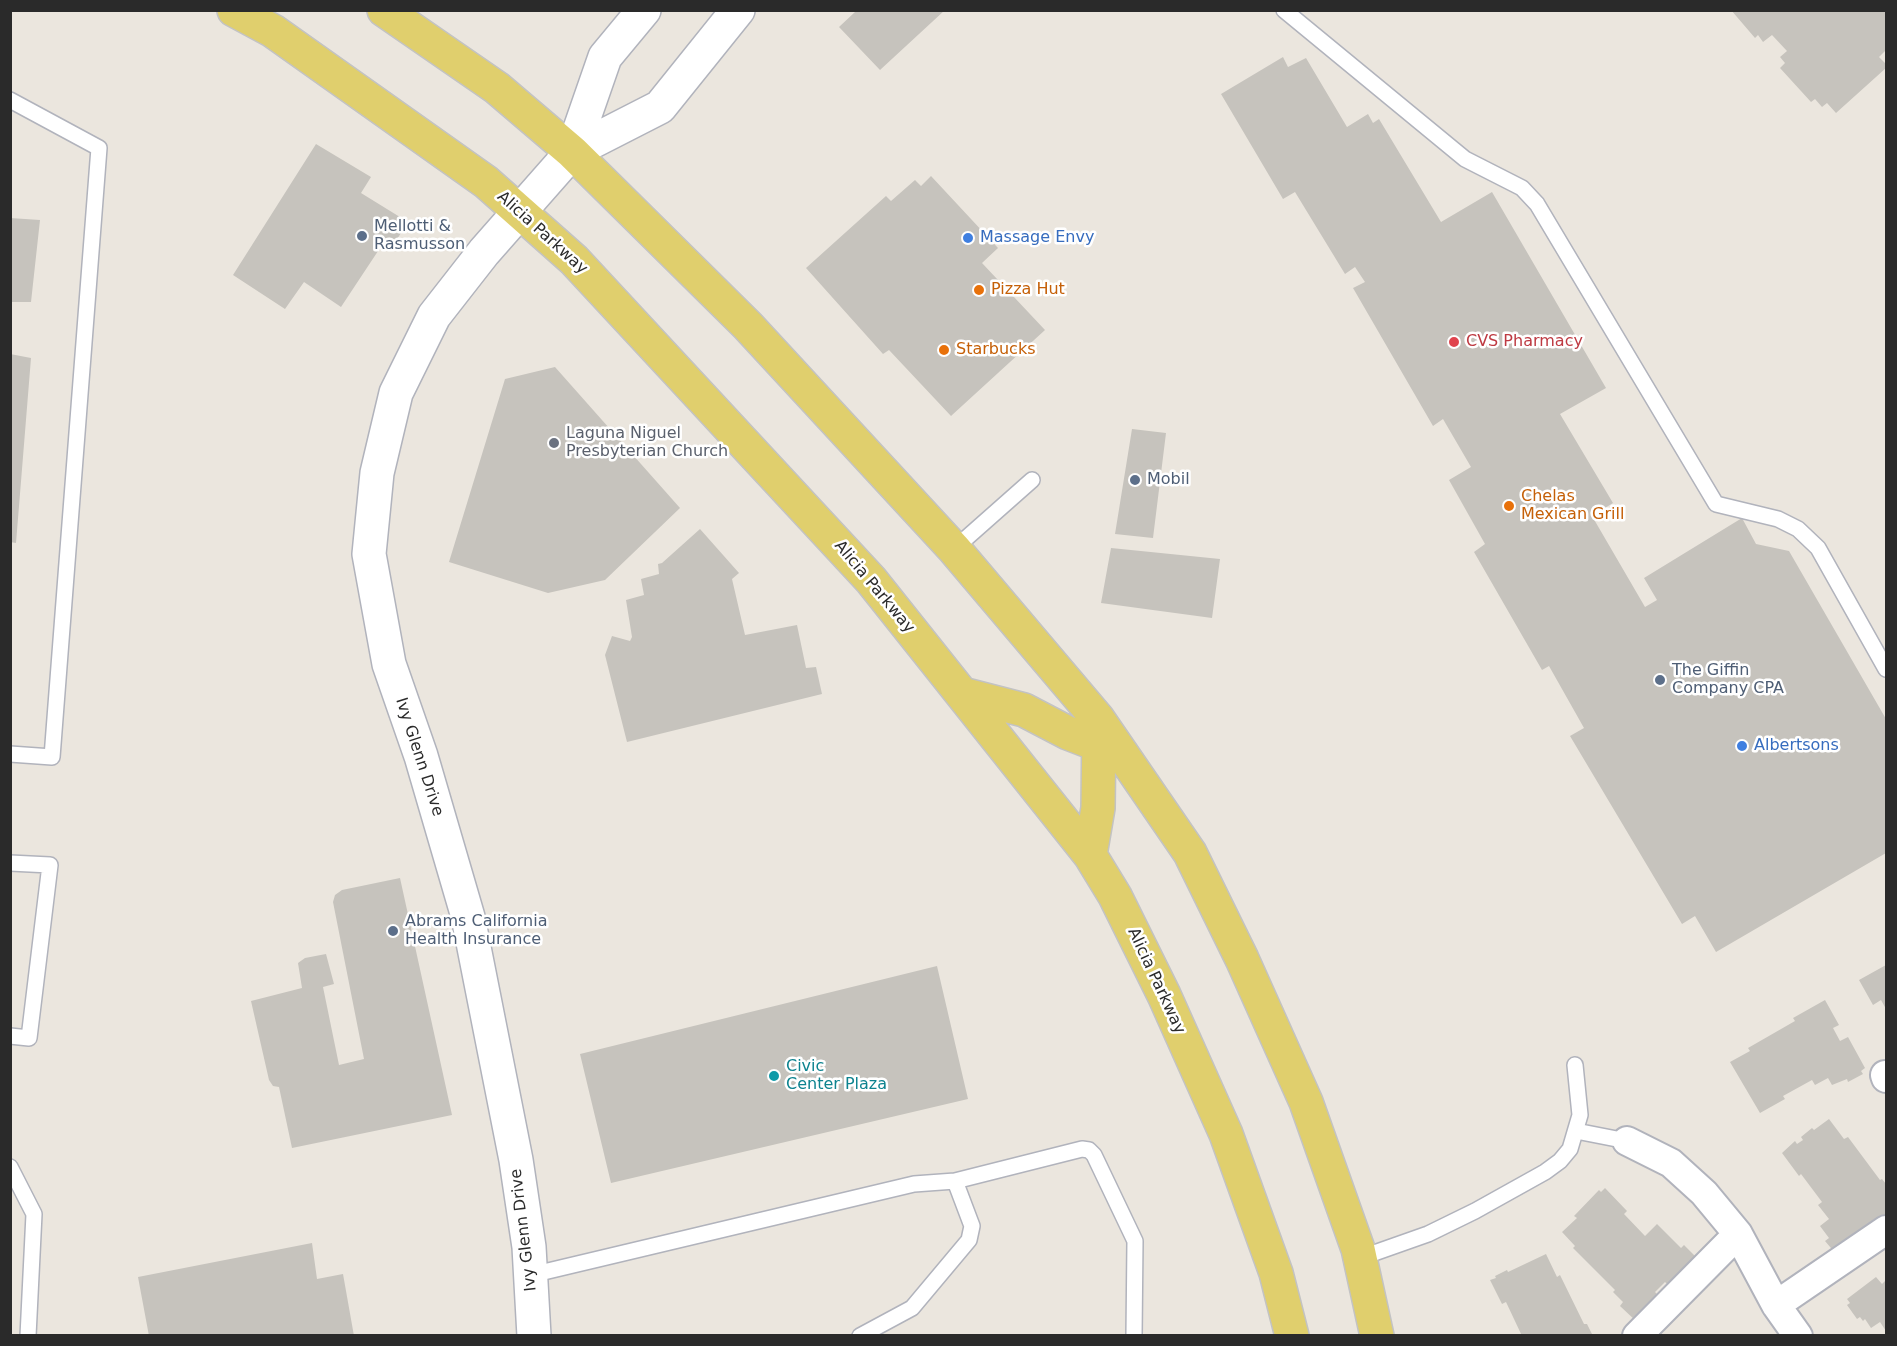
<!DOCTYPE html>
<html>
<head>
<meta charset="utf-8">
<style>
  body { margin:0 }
  #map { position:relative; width:1897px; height:1346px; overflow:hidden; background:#ebe6de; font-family:"DejaVu Sans",sans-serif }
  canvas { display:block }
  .frame { position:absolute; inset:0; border:12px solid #2a2a2a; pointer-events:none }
</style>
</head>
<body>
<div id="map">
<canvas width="1897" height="1346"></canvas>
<div class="frame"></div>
</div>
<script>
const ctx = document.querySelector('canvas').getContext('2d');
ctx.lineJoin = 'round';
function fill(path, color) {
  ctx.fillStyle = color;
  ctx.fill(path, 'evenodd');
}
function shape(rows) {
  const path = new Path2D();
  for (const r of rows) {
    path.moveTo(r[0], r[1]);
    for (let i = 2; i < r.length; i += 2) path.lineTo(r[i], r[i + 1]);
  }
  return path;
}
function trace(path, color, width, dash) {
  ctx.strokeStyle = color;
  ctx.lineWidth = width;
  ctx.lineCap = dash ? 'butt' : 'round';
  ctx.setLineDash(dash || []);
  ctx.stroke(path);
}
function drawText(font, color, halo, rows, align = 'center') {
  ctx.font = font + ' "DejaVu Sans",sans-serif';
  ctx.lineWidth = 5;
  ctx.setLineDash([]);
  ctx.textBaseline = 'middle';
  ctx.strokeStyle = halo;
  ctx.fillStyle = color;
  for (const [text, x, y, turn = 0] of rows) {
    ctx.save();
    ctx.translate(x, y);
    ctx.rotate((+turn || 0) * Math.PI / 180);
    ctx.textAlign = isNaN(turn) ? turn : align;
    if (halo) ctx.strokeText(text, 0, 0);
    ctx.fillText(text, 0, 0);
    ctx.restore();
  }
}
const building = shape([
  [854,10,945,10,880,70,839,27,855,12],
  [1731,10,1886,10,1886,50,1879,57,1886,64,1886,68,1836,113,1827,103,1822,107,1815,99,1811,102,1780,68,1785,63,1780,57,1787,51,1772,35,1763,42,1758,35,1755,38],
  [1283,57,1288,67,1306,58,1347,127,1368,114,1373,123,1379,119,1441,222,1492,192,1606,388,1560,414,1613,503,1592,516,1645,607,1657,600,1644,578,1742,518,1756,544,1789,551,1886,719,1886,853,1716,952,1695,916,1682,924,1570,736,1584,728,1549,666,1542,670,1474,552,1485,544,1449,480,1471,467,1443,419,1433,426,1353,288,1365,282,1355,267,1345,274,1295,192,1283,199,1221,94],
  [316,144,371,177,361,193,408,222,392,247,384,242,341,307,304,282,285,309,233,275],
  [931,176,998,248,982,263,1045,330,951,416,889,350,883,354,806,268,886,196,891,201,915,180,921,186],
  [10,218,40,220,31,302,10,302],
  [10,354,31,358,16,543,10,542],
  [555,367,680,508,605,580,548,593,449,562,505,379],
  [1132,429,1166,433,1153,538,1115,534],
  [700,529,739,573,732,579,745,635,797,625,806,668,816,667,822,694,627,742,605,655,612,636,630,641,632,637,626,600,644,595,641,579,659,574,658,564,662,563],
  [1111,548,1220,559,1212,618,1101,603],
  [400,878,452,1115,292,1148,279,1087,273,1086,269,1080,251,1001,302,988,298,963,305,958,326,954,334,984,323,987,339,1065,364,1059,333,902,335,895,342,890],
  [1886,965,1886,1009,1881,1000,1873,1005,1859,980],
  [937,966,968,1099,611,1183,580,1054],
  [1825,1000,1839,1025,1833,1028,1840,1041,1848,1037,1865,1068,1861,1071,1863,1074,1848,1082,1847,1079,1832,1085,1828,1078,1815,1085,1812,1080,1783,1096,1785,1099,1760,1113,1730,1062,1750,1051,1748,1048,1795,1021,1793,1018],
  [1829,1119,1844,1139,1848,1137,1880,1180,1882,1179,1886,1184,1886,1221,1881,1225,1876,1218,1865,1226,1871,1234,1836,1254,1825,1241,1829,1238,1820,1226,1829,1219,1818,1205,1822,1202,1801,1174,1799,1176,1782,1153,1795,1141,1797,1144,1803,1140,1801,1137,1812,1128,1814,1130],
  [1605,1188,1627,1211,1624,1214,1645,1236,1657,1224,1681,1248,1684,1245,1696,1257,1672,1289,1665,1282,1655,1292,1661,1298,1637,1322,1620,1306,1623,1302,1613,1292,1615,1290,1573,1248,1575,1246,1562,1232,1577,1218,1574,1216,1599,1190,1601,1192],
  [312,1243,317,1279,343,1274,354,1336,149,1336,138,1277],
  [1546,1254,1557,1277,1560,1275,1584,1324,1587,1324,1593,1336,1522,1336,1506,1302,1502,1304,1490,1280,1496,1278,1495,1276,1507,1270,1508,1272],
  [1876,1277,1882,1284,1886,1280,1886,1331,1880,1322,1871,1328,1865,1319,1863,1321,1860,1317,1857,1319,1847,1305,1850,1303,1847,1299]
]);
const lane = shape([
  [1284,10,1465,159,1522,188,1537,204,1716,504,1778,519,1798,529,1818,548,1886,669],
  [10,100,99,148,52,757,10,754],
  [954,549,1032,480],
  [10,863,50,865,29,1038,10,1036],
  [1576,1131,1627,1141],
  [10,1167,34,1214,28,1336],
  [1360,1258,1428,1234,1475,1211,1545,1172,1560,1161,1570,1149,1580,1115,1575,1065],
  [531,1275,914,1184,955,1181],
  [860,1336,912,1308,969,1240,972,1226,955,1181,1082,1149,1089,1150,1094,1155,1135,1241,1134,1336]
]);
const street = shape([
  [1885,1075,1886,1078],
  [1627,1141,1671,1163,1704,1193,1738,1234,1776,1305,1798,1336],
  [1776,1305,1886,1230],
  [1637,1336,1738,1234]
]);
const secondary = shape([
  [572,152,605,57,644,10],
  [534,1336,529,1247,516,1160,468,917,421,756,389,664,369,554,377,473,396,393,434,316,484,252,572,152,660,107,738,10]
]);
const primary = shape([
  [234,10,273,31,486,182,574,260,871,580,1090,855,1115,896,1164,995,1226,1134,1276,1273,1292,1336],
  [384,10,497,88,572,152,748,326,954,549,1098,719,1190,853,1242,959,1306,1102,1358,1249,1377,1336],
  [962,694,1024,710,1068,733,1099,745,1118,749],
  [1090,855,1098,808,1099,722]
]);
const markers = [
  [362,236,6,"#5c6f8a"],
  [968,238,6,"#3f7fe0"],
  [979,290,6,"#e8710a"],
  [1454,342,6,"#e0444e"],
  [944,350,6,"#e8710a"],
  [554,443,6,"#6b7280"],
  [1135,480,6,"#5c6f8a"],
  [1509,506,6,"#e8710a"],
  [1660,680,6,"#5c6f8a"],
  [1742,746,6,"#3f7fe0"],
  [393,931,6,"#5c6f8a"],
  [774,1076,6,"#0f9aa8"]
];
const serviceNames = [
  ["Mellotti &",374,227],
  ["Rasmusson",374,245],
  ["Mobil",1147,480],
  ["The Giffin",1672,671],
  ["Company CPA",1672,689],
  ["Abrams California",405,922],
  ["Health Insurance",405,940]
];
const streetNames = [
  ["Alicia Parkway",542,233,42],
  ["Alicia Parkway",874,587,50],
  ["Ivy Glenn Drive",419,757,72],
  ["Alicia Parkway",1156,981,65],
  ["Ivy Glenn Drive",524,1230,-97]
];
const shopNames = [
  ["Massage Envy",980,238],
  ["Albertsons",1754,746]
];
const foodNames = [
  ["Pizza Hut",991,290],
  ["Starbucks",956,350],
  ["Chelas",1521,497],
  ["Mexican Grill",1521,515]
];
const healthNames = [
  ["CVS Pharmacy",1466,342]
];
const worshipNames = [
  ["Laguna Niguel",566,434],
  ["Presbyterian Church",566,452]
];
const cultureNames = [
  ["Civic",786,1067],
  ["Center Plaza",786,1085]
];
fill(building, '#c6c3bd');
trace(lane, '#b1b3bc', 18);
trace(street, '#b1b3bc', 32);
trace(secondary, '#b1b3bc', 36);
trace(primary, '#c3c3c3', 36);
trace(lane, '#fff', 15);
trace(street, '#fff', 28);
trace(secondary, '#fff', 33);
trace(primary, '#e0cf6d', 33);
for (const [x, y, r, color] of markers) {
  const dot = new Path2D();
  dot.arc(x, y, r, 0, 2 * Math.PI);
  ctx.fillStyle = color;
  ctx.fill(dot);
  trace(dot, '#fff', 2);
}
drawText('16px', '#4e5e75', '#fff', serviceNames, 'left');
drawText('16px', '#2a2a2a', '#fff', streetNames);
drawText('16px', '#366cbe', '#fff', shopNames, 'left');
drawText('16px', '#c56008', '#fff', foodNames, 'left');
drawText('16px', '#be3a42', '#fff', healthNames, 'left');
drawText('16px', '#5b616d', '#fff', worshipNames, 'left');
drawText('16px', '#0d838f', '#fff', cultureNames, 'left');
</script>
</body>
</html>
